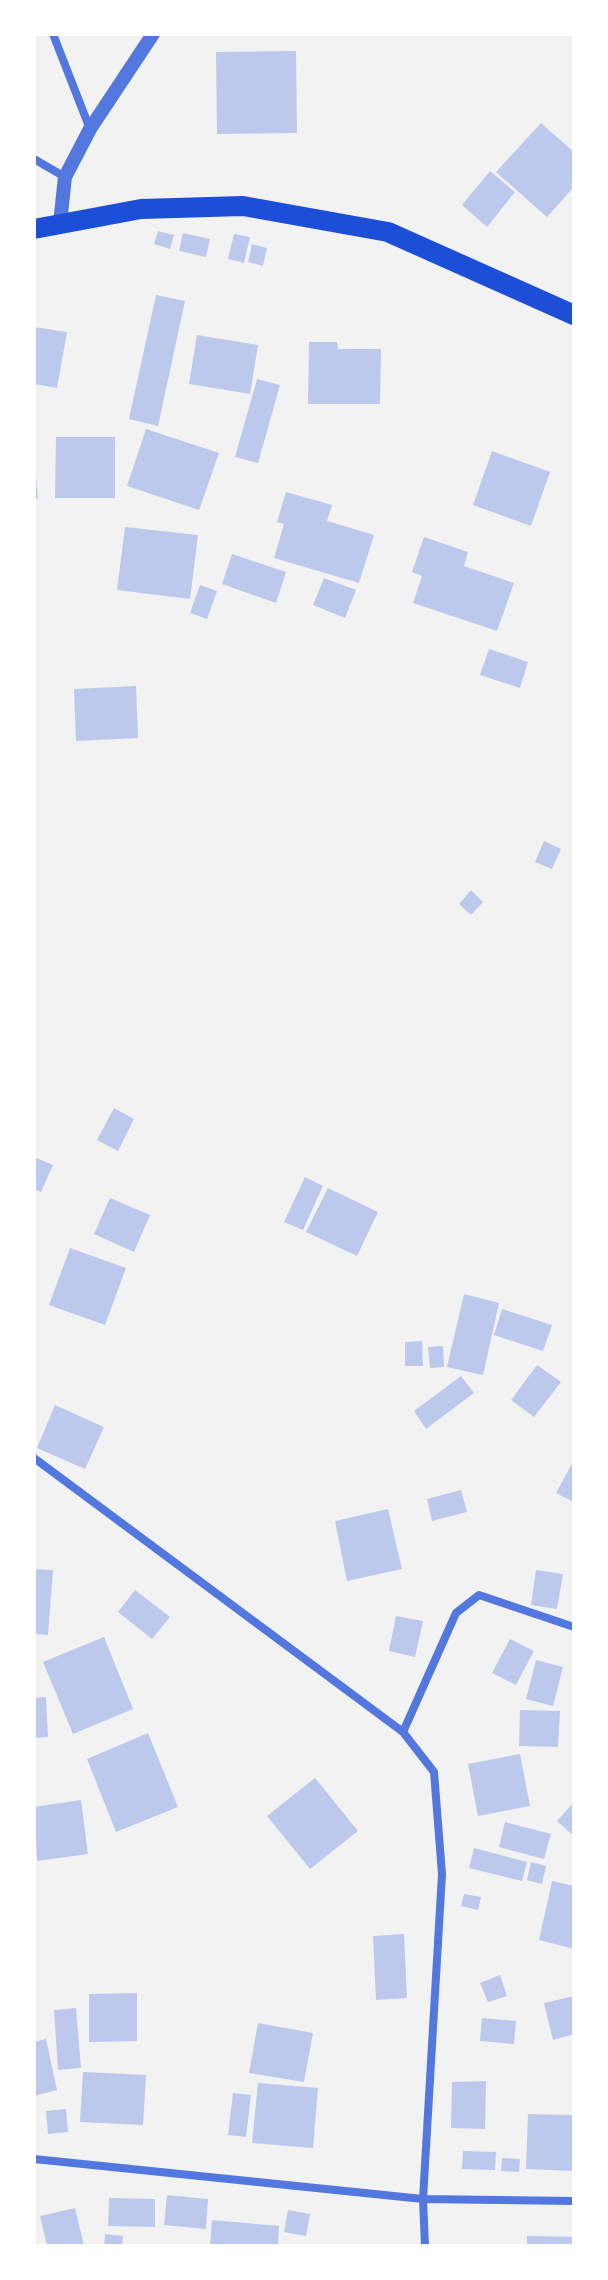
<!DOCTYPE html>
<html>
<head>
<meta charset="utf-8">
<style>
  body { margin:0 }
  #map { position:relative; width:608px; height:2280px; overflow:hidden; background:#f2f2f2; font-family:Literata,serif }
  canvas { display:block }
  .frame { position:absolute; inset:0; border:36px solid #fff; pointer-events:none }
</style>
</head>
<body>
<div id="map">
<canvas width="608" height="2280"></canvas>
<div class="frame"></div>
</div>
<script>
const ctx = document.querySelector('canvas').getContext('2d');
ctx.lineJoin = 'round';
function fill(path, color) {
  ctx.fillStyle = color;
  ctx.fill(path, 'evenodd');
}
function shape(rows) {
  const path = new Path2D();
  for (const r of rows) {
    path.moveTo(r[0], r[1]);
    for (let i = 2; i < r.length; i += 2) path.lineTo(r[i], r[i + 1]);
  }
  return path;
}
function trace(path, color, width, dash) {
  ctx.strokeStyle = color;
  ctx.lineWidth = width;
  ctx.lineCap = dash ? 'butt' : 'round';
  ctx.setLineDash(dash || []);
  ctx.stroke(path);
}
const building = shape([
  [296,51,297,133,217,134,216,52],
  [541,123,574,152,574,187,547,217,496,172],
  [490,171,515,192,487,227,462,205],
  [158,231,174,235,170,249,154,244],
  [183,233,210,239,206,257,179,251],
  [234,234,250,237,244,263,228,259],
  [252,244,267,248,263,266,248,262],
  [156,295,185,301,158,426,129,419],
  [34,327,67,332,57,388,34,384],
  [197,335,258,345,250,394,189,384],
  [309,342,337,342,338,349,381,349,380,404,308,404],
  [257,379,280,385,258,463,235,457],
  [146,429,219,453,199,510,127,486],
  [56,437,115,437,115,498,55,498],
  [492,451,550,472,531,526,473,505],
  [34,475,36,475,38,499,34,499],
  [286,492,332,505,327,521,374,535,359,583,274,558,284,524,277,522],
  [125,527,198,535,190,599,117,590],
  [424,537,468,552,464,566,514,583,497,631,413,603,422,576,412,572],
  [232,554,286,572,276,603,222,584],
  [324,578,356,590,345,618,313,605],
  [200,585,217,591,207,619,190,613],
  [489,649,528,662,520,688,480,675],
  [136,686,138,738,76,741,74,689],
  [544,841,561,849,552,869,535,862],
  [471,890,483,902,471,915,459,904],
  [114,1108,134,1119,118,1151,97,1140],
  [34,1157,53,1165,41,1192,34,1189],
  [305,1177,323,1186,303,1230,284,1222],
  [328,1188,378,1212,357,1256,306,1232],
  [110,1198,150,1215,134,1252,94,1234],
  [70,1248,126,1268,105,1325,49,1305],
  [464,1294,499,1303,483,1375,447,1367],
  [502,1309,552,1325,543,1351,494,1335],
  [422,1341,423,1366,405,1366,405,1342],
  [443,1346,444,1367,430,1368,428,1347],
  [537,1365,561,1382,534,1417,511,1400],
  [461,1376,474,1393,426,1429,414,1411],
  [55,1405,104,1427,85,1469,37,1448],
  [574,1460,574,1502,556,1493],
  [461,1490,467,1512,432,1521,427,1499],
  [388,1509,402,1569,347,1581,335,1521],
  [34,1569,53,1570,48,1635,34,1634],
  [536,1570,563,1574,557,1609,531,1605],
  [135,1590,170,1617,152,1639,118,1612],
  [396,1616,423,1621,415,1657,389,1651],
  [104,1637,133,1709,73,1734,43,1662],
  [510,1639,534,1651,516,1685,492,1673],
  [536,1660,563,1667,553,1706,526,1699],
  [46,1697,48,1737,34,1738,34,1698],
  [520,1710,560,1711,558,1747,519,1746],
  [148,1733,178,1807,116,1832,87,1759],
  [520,1754,530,1806,478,1816,468,1764],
  [315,1778,358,1831,310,1869,267,1816],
  [81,1800,88,1854,37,1861,34,1807],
  [574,1802,574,1836,557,1821],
  [505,1822,551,1834,544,1859,499,1847],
  [474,1848,527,1862,522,1881,469,1868],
  [531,1862,546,1866,542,1884,527,1880],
  [552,1881,574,1886,574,1949,539,1940],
  [464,1894,481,1897,478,1910,461,1906],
  [404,1934,407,1998,376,2000,373,1936],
  [500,1975,507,1996,488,2002,480,1983],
  [137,1993,137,2041,89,2042,89,1994],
  [574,1996,574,2034,553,2040,544,2003],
  [76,2008,81,2068,58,2070,54,2010],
  [482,2018,516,2021,514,2044,480,2041],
  [258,2023,313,2033,304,2082,249,2073],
  [46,2039,57,2090,34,2096,34,2042],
  [83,2072,146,2075,143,2125,80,2122],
  [486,2081,485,2129,451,2128,452,2082],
  [258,2083,318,2088,313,2148,252,2143],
  [233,2093,251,2095,246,2137,228,2135],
  [66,2109,68,2132,48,2134,46,2111],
  [528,2114,574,2115,574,2171,526,2169],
  [463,2151,496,2152,495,2170,462,2169],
  [502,2158,520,2159,519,2172,501,2171],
  [167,2195,208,2199,206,2229,164,2225],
  [109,2198,155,2199,155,2227,108,2226],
  [75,2208,84,2246,47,2246,40,2216],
  [288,2210,310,2214,306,2236,284,2232],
  [212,2220,279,2226,278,2246,210,2246],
  [105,2234,123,2236,122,2246,104,2246],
  [527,2236,574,2237,574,2246,527,2246]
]);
const minor = shape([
  [53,34,90,129],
  [34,159,65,177],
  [34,1458,403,1732,434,1772,442,1874,423,2199,425,2246],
  [403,1732,456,1613,479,1595,574,1627],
  [34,2159,423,2199,574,2201]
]);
const tertiary = shape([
  [60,223,65,177,90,129,153,34]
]);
const primary = shape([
  [34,229,141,209,243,206,388,232,574,315]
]);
fill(building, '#bdc9ec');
trace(minor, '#5277de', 8);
trace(tertiary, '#5277de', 14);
trace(primary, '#1d4ed8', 20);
</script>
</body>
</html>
